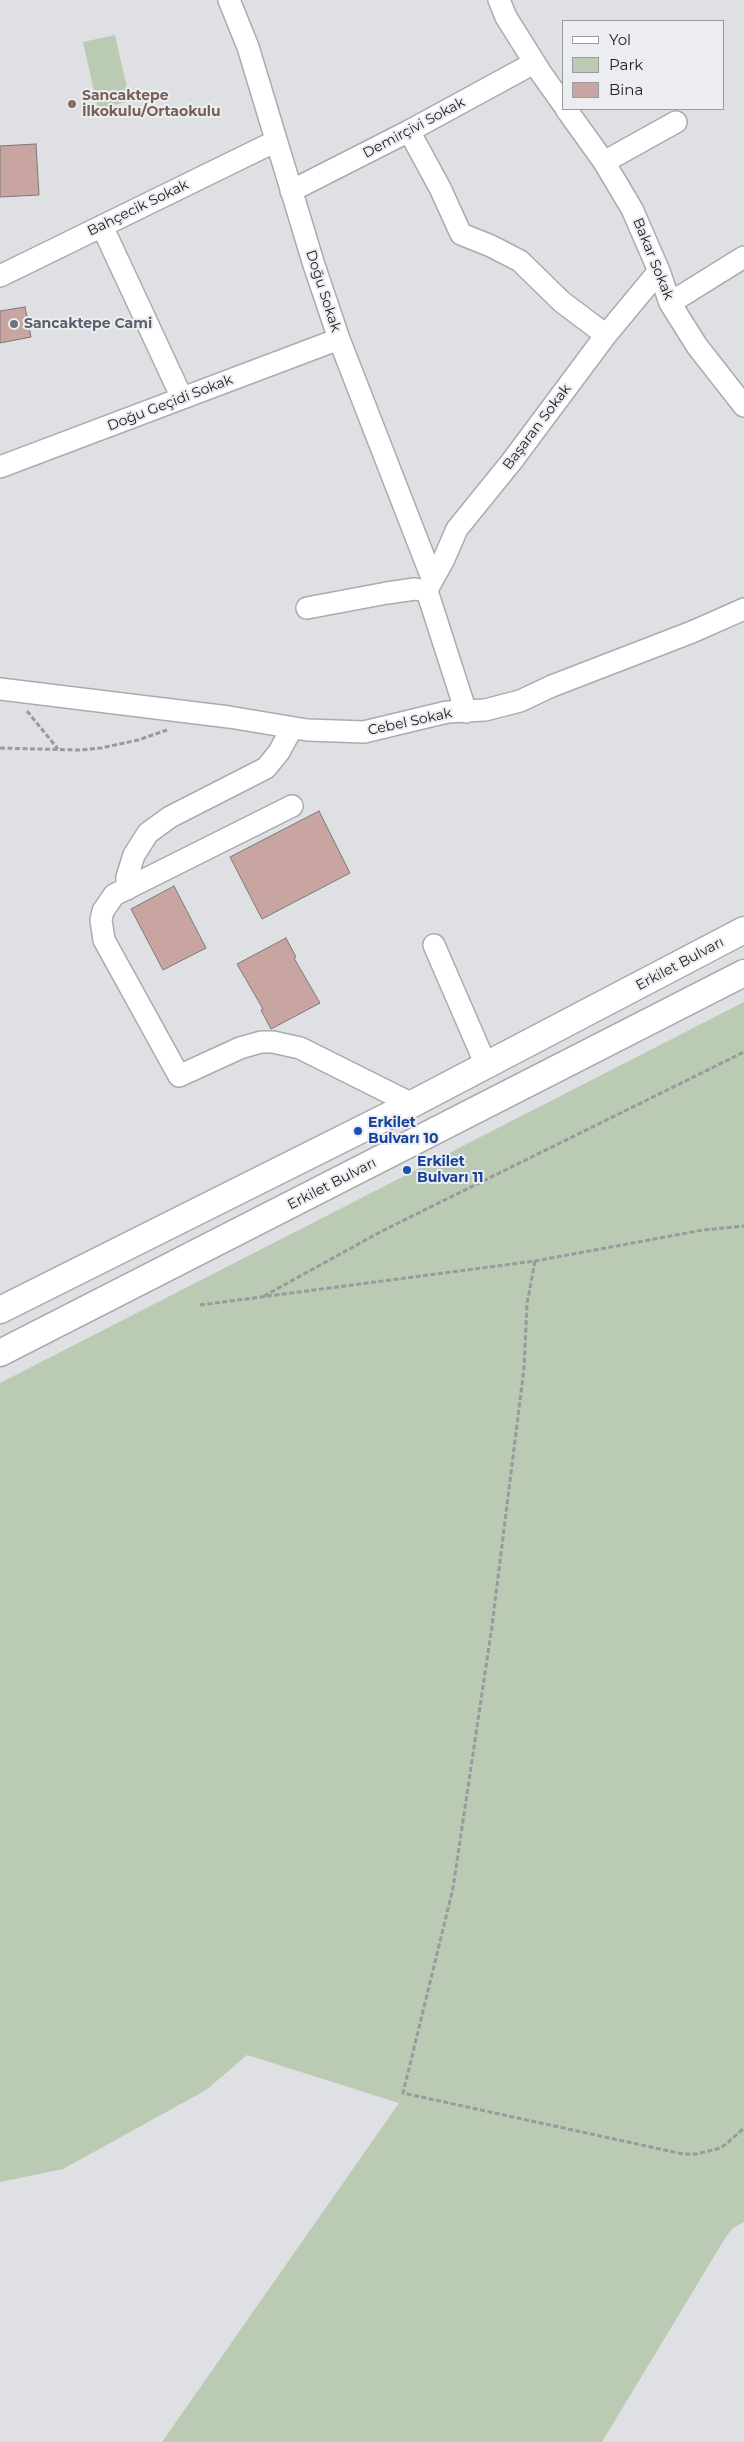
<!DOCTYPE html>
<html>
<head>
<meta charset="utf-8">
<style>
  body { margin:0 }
  #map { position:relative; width:744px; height:2442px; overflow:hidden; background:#dfe0e4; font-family:Montserrat,sans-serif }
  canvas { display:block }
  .legend { position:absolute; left:562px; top:20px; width:162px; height:90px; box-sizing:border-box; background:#ecedf1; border:1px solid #9a9b9e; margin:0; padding:6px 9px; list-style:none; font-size:15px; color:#202122 }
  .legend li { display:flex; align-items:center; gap:10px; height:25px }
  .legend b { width:25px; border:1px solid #9a9b9e }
</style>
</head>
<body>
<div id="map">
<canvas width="744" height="2442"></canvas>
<ul class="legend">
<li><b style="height:6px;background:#fff"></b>Yol</li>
<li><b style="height:14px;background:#bbcab2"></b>Park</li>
<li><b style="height:14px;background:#c8a5a0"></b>Bina</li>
</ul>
</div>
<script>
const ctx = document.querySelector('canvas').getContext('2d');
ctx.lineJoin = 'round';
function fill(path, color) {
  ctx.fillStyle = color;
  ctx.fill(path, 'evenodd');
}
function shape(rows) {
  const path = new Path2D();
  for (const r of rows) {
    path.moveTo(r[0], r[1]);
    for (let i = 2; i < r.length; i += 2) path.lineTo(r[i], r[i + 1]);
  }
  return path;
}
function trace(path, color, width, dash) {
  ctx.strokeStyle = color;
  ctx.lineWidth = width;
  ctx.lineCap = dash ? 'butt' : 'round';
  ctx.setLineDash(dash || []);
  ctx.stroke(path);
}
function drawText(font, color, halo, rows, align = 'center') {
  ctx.font = font + ' Montserrat,sans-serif';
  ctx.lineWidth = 4;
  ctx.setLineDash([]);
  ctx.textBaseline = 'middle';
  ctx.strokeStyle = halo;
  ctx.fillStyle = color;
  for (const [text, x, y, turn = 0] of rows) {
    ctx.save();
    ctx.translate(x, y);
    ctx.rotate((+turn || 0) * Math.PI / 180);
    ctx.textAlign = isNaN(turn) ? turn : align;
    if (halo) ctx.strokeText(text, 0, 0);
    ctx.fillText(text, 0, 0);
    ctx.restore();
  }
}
const green = shape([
  [115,35,130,101,98,109,83,42],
  [744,1002,744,2222,733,2228,727,2235,602,2442,162,2442,399,2103,247,2055,206,2090,63,2169,0,2182,0,1383]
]);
const building = shape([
  [36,144,39,195,0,197,0,146,36,144],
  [25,307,31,337,0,343,0,311,25,307],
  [319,811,350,873,262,919,230,857,319,811],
  [174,886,206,948,163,970,131,909,174,886],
  [286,938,296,957,294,958,320,1003,271,1029,261,1010,263,1009,237,964,286,938]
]);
const path = shape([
  [27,711,58,749],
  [0,748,79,750,101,748,138,740,167,730],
  [535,1261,527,1304,524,1368,492,1626,453,1888,403,2093,683,2154,696,2154,717,2149,725,2145,744,2128],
  [264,1296,382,1231,744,1052],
  [200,1305,535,1261,703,1230,744,1226]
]);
const minor = shape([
  [229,0,248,47,314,265,339,339,432,578],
  [499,0,506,17,541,73,563,104],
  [566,109,604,162,632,209,659,271,670,303,697,346,744,406],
  [409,131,440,188,461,234,491,246,520,261,562,302,606,335],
  [604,162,676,122],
  [291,191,409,131,534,63],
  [102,226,182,398],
  [0,276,276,141],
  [670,303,744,257],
  [0,467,339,339],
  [428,588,443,561,457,529,512,461,606,335,659,271],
  [427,591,466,712],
  [307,608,387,593,415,589,427,591],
  [0,689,229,717,307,730,364,732,447,712,485,710,520,701,552,686,692,632,744,609],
  [292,806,114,895,103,911,101,920,104,940,179,1076,240,1048,261,1042,273,1042,300,1048,412,1104],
  [127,889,127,877,134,855,148,833,170,817,266,768,279,752,292,728],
  [434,945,486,1065]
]);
const major = shape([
  [0,1310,412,1104,744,930],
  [0,1353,744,973]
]);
const markers = [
  [72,104,5,"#8d6e63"],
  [14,324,5,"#6b7280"],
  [358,1131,5,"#1a4fb4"],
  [407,1170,5,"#1a4fb4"]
];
const educationNames = [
  ["Sancaktepe",82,96],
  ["İlkokulu/Ortaokulu",82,112]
];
const streetNames = [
  ["Demirçivi Sokak",414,128,-28],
  ["Bahçecik Sokak",138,208,-26],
  ["Bakar Sokak",653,259,68],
  ["Doğu Sokak",323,291,72],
  ["Doğu Geçidi Sokak",170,403,-21],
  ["Başaran Sokak",537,427,-53],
  ["Cebel Sokak",410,722,-12],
  ["Erkilet Bulvarı",680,964,-28],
  ["Erkilet Bulvarı",332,1184,-27]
];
const worshipNames = [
  ["Sancaktepe Cami",24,324]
];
const transitNames = [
  ["Erkilet",368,1123],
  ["Bulvarı 10",368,1139],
  ["Erkilet",417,1162],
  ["Bulvarı 11",417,1178]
];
fill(green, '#bbcab2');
fill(building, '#c8a5a0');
trace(building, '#7d7878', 1);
trace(minor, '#aaabaf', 24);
trace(major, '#aaabaf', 29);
trace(path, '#999a9d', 3, [5, 2.5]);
trace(minor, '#fff', 21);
trace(major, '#fff', 26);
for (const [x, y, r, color] of markers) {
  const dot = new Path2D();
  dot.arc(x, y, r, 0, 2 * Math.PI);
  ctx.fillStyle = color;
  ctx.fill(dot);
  trace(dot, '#ecedf1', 2);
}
drawText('bold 14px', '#785e54', '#ecedf1', educationNames, 'left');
drawText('14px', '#202122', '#ecedf1', streetNames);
drawText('bold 14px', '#5b616d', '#ecedf1', worshipNames, 'left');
drawText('bold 14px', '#164399', '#ecedf1', transitNames, 'left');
</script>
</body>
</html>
